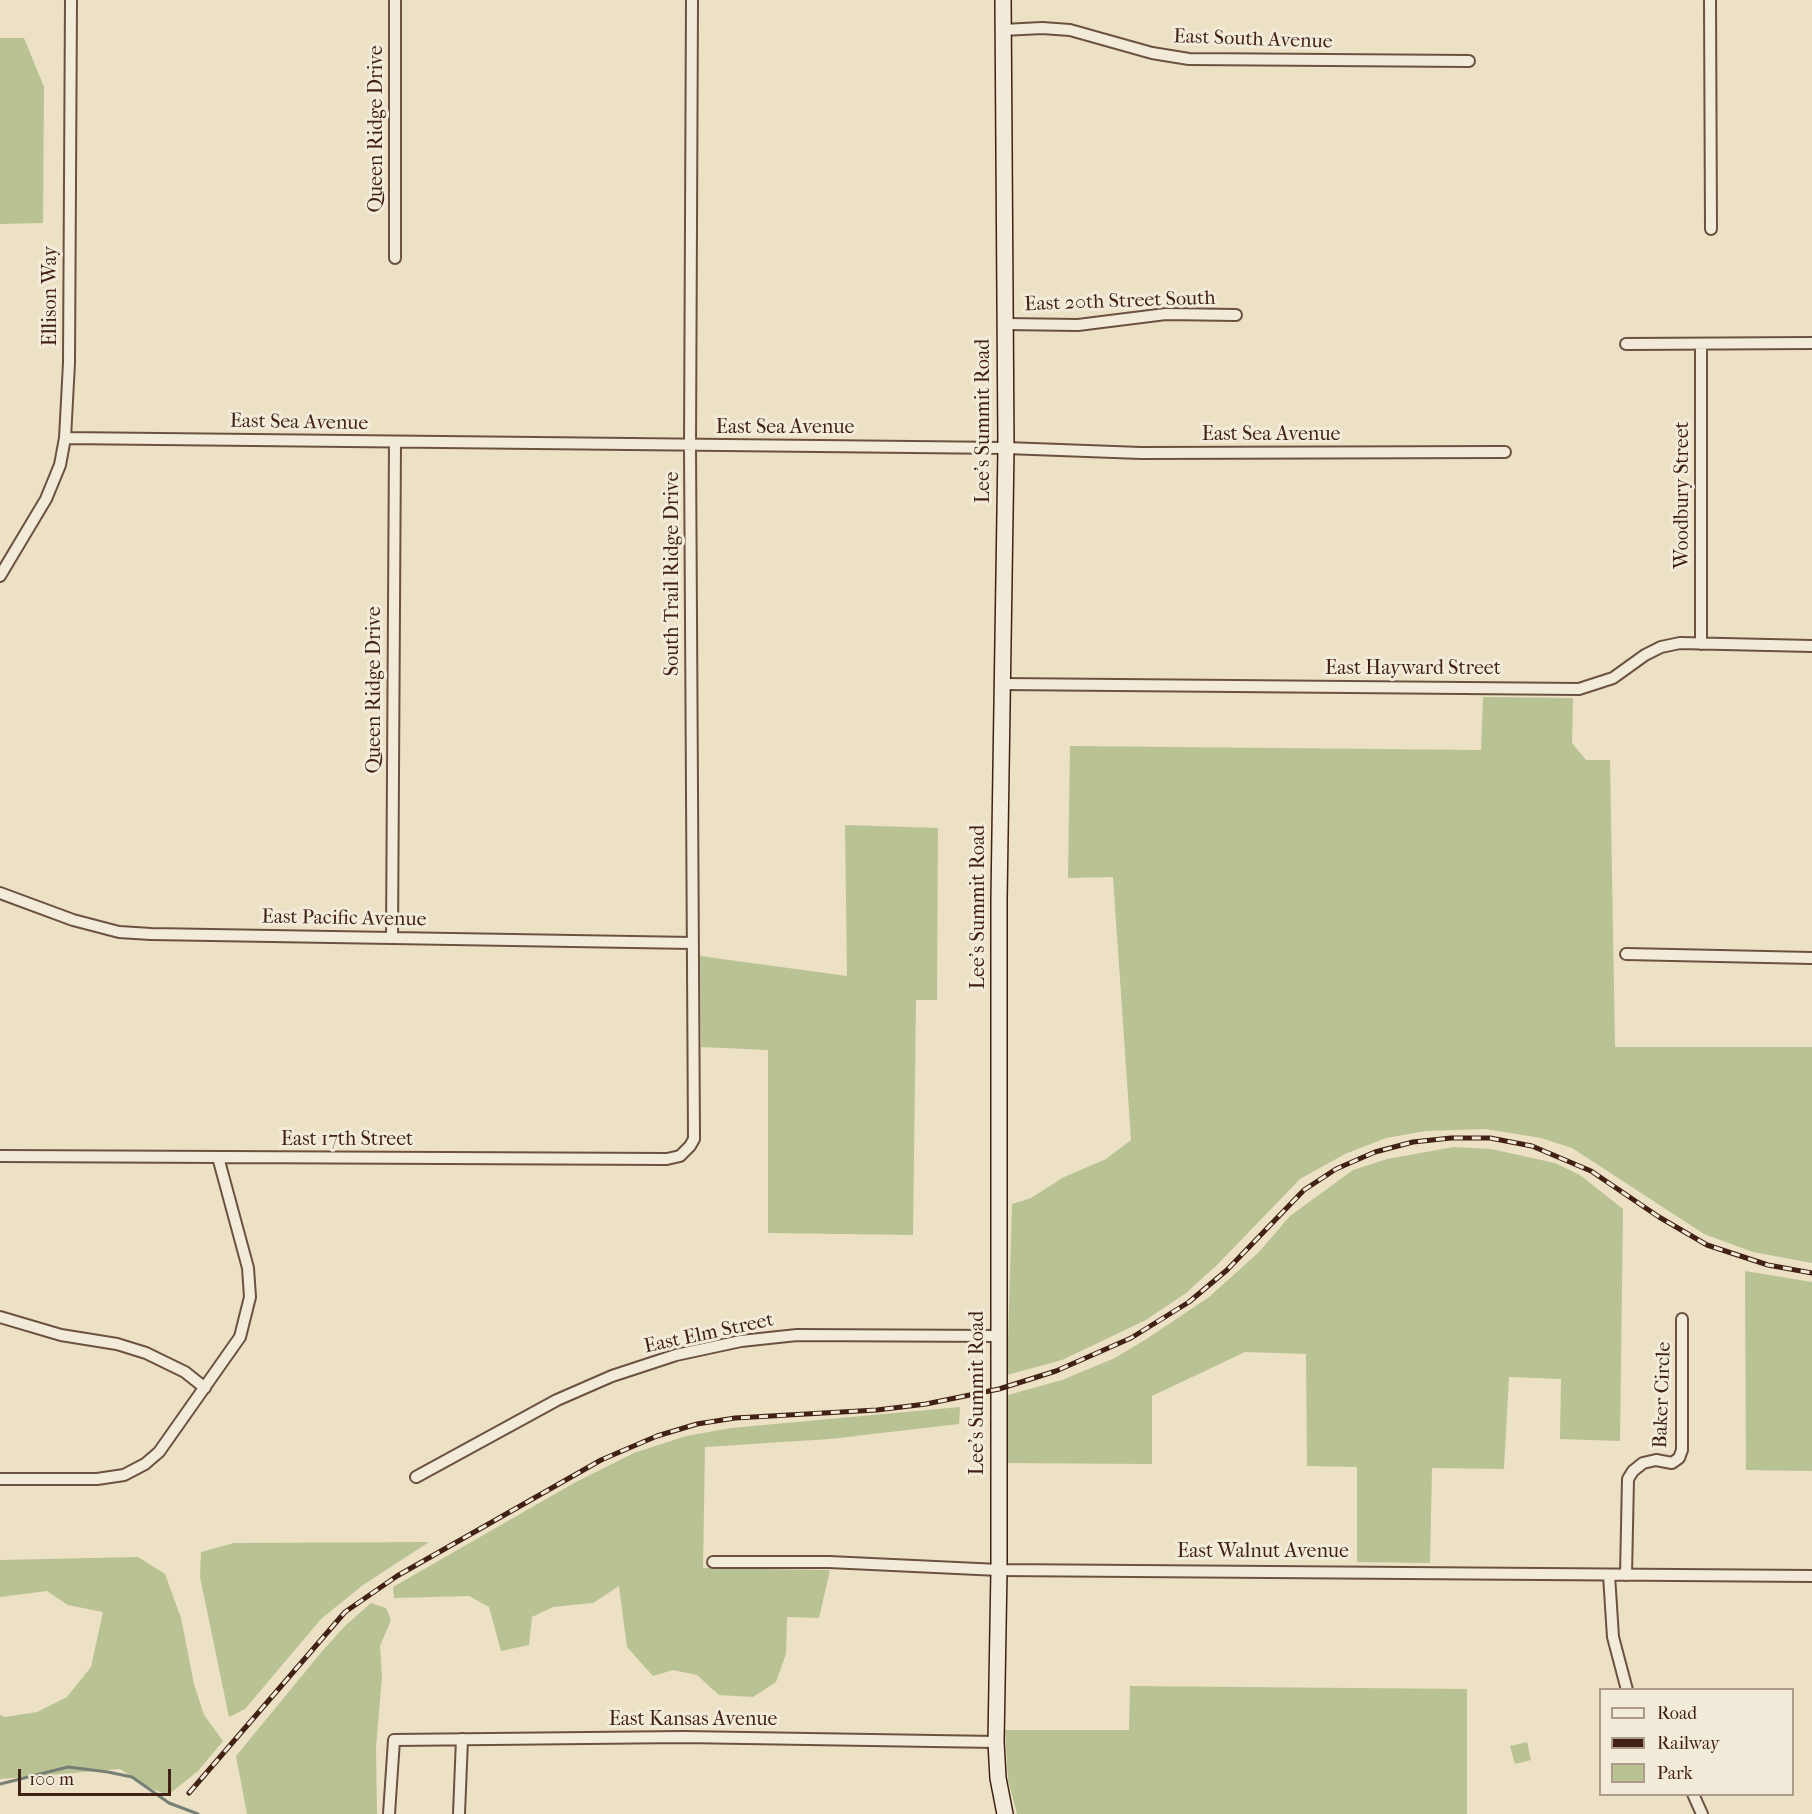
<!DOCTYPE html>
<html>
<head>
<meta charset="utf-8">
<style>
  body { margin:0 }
  #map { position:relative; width:1812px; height:1814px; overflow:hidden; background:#ece0c5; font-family:"IM FELL French Canon",serif }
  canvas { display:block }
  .legend { position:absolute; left:1599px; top:1688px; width:195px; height:108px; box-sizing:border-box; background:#f3ebd9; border:2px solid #ac9a8b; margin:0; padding:8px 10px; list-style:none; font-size:18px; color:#422115 }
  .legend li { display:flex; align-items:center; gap:12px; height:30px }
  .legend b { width:30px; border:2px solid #ac9a8b }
  .scale { position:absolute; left:18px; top:1769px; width:153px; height:27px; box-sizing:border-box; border:3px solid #422115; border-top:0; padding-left:8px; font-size:18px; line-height:21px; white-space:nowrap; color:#422115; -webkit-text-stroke:4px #f3ebd9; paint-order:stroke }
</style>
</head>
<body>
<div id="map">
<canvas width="1812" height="1814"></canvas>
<ul class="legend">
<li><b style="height:8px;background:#f3ebd9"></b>Road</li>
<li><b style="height:8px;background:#422115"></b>Railway</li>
<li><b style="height:16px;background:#b9c293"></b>Park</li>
</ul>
<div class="scale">100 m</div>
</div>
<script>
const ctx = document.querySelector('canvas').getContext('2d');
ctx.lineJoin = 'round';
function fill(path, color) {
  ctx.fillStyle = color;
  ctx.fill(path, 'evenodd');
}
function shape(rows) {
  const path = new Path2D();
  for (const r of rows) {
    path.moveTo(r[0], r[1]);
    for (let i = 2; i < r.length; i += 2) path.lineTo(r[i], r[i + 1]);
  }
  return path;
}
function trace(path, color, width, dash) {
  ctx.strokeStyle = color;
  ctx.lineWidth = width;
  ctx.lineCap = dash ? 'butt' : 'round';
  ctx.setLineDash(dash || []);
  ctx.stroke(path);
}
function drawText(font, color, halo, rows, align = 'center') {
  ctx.font = font + ' "IM FELL French Canon",serif';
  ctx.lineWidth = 6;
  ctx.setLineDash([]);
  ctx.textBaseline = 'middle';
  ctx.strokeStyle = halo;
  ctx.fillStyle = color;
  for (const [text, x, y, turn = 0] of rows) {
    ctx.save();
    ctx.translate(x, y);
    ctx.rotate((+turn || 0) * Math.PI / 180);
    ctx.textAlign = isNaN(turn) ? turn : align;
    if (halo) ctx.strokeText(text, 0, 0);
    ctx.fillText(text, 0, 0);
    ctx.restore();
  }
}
const green = shape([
  [0,38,24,38,44,87,43,223,0,224],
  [1483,697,1573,698,1572,743,1586,760,1610,760,1615,1047,1812,1047,1812,1263,1753,1252,1704,1234,1572,1148,1541,1138,1486,1129,1426,1131,1386,1138,1345,1154,1300,1179,1217,1265,1186,1293,1146,1320,1062,1360,1007,1375,1012,1204,1031,1198,1064,1177,1106,1159,1131,1140,1113,877,1068,878,1070,746,1481,750],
  [845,825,938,828,937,1000,916,1000,913,1235,768,1233,768,1050,701,1047,700,956,847,976],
  [1454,1147,1491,1149,1555,1163,1580,1175,1623,1209,1620,1441,1560,1439,1561,1379,1509,1377,1504,1469,1432,1468,1430,1563,1357,1562,1357,1467,1307,1466,1306,1354,1245,1352,1152,1396,1152,1464,1006,1463,1008,1395,1062,1380,1115,1358,1148,1338,1209,1297,1258,1253,1290,1216,1353,1170,1387,1159],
  [1745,1271,1812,1282,1812,1471,1746,1470],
  [960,1407,959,1424,830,1439,705,1447,703,1568,830,1570,819,1618,787,1617,786,1654,776,1682,753,1697,719,1695,697,1675,673,1670,653,1676,627,1647,619,1586,593,1603,553,1607,532,1617,529,1645,501,1651,489,1607,469,1596,394,1598,393,1587,574,1483,634,1453,686,1436,731,1428],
  [429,1542,363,1585,321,1619,245,1709,229,1717,200,1577,201,1552,234,1543],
  [138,1557,165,1574,181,1618,194,1684,204,1715,223,1741,198,1771,168,1795,150,1788,120,1769,0,1779,0,1715,5,1717,37,1712,67,1697,91,1667,103,1612,68,1605,47,1591,0,1597,0,1560],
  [371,1603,386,1608,391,1620,380,1646,382,1677,376,1748,377,1814,247,1814,236,1756,324,1649,346,1625],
  [1130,1686,1467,1689,1467,1814,1017,1814,1008,1780,1005,1730,1129,1730],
  [1527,1742,1531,1760,1515,1764,1510,1746]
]);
const stream = shape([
  [0,1784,68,1767,108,1772,132,1777,169,1803,198,1814]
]);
const minor = shape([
  [1710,0,1711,229],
  [1003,30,1042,28,1070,30,1152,53,1189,59,1469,61],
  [395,258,395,0],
  [1005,324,1078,325,1166,314,1236,315],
  [1626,344,1812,343],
  [65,438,1006,448,1141,453,1505,452],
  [0,576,46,499,60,465,65,438,69,363,71,0],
  [1701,644,1701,345],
  [1002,684,1579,689,1613,678,1645,655,1661,647,1680,643,1812,646],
  [0,893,73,920,119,932,151,934,693,943],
  [392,938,395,442],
  [1626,954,1812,958],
  [0,1156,667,1159,680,1156,690,1146,694,1139,690,446,692,0],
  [0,1317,61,1335,117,1344,146,1353,185,1372,205,1388],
  [416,1477,557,1400,612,1376,676,1355,741,1341,797,1335,999,1336],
  [0,1479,97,1479,124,1475,145,1464,159,1452,240,1337,250,1297,248,1268,218,1157],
  [713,1562,829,1562,999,1570,1812,1576],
  [1609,1575,1613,1637,1627,1690],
  [1626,1575,1628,1479,1633,1471,1643,1463,1656,1460,1672,1463,1679,1458,1682,1450,1682,1319],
  [1693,1794,1702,1814],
  [389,1814,394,1740,683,1737,996,1742],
  [459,1814,462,1739]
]);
const secondary = shape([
  [1003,0,1006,448,999,899,999,1570,996,1742,998,1778,1005,1814]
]);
const rail = shape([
  [189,1793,345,1612,397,1576,601,1460,657,1436,697,1424,735,1418,877,1410,926,1404,999,1389,1056,1371,1131,1338,1189,1302,1227,1270,1304,1190,1336,1169,1375,1152,1413,1142,1451,1138,1490,1138,1532,1146,1591,1171,1659,1217,1707,1245,1768,1265,1812,1273]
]);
const streetNames = [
  ["East South Avenue",1253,40,2],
  ["Queen Ridge Drive",377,129,-90],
  ["Ellison Way",51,296,-90],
  ["East 20th Street South",1120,302,-2],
  ["Lee's Summit Road",984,421,-90],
  ["East Sea Avenue",299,423,1],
  ["East Sea Avenue",785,428],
  ["East Sea Avenue",1271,435],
  ["Woodbury Street",1683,495,-90],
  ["South Trail Ridge Drive",673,574,-90],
  ["East Hayward Street",1413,669],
  ["Queen Ridge Drive",375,690,-90],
  ["Lee's Summit Road",979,907,-90],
  ["East Pacific Avenue",344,919,1],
  ["East 17th Street",347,1140],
  ["East Elm Street",709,1334,-12],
  ["Lee's Summit Road",978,1393,-90],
  ["Baker Circle",1663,1395,-88],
  ["East Walnut Avenue",1263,1552],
  ["East Kansas Avenue",693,1720]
];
fill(green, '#b9c293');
trace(stream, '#767f74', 3);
trace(minor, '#6c5141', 14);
trace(secondary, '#422115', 18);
trace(minor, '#f3ebd9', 10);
trace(secondary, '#f3ebd9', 15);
trace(rail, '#422115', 5);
trace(rail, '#f3ebd9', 3, [9]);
drawText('20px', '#422115', '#f3ebd9', streetNames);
</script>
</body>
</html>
